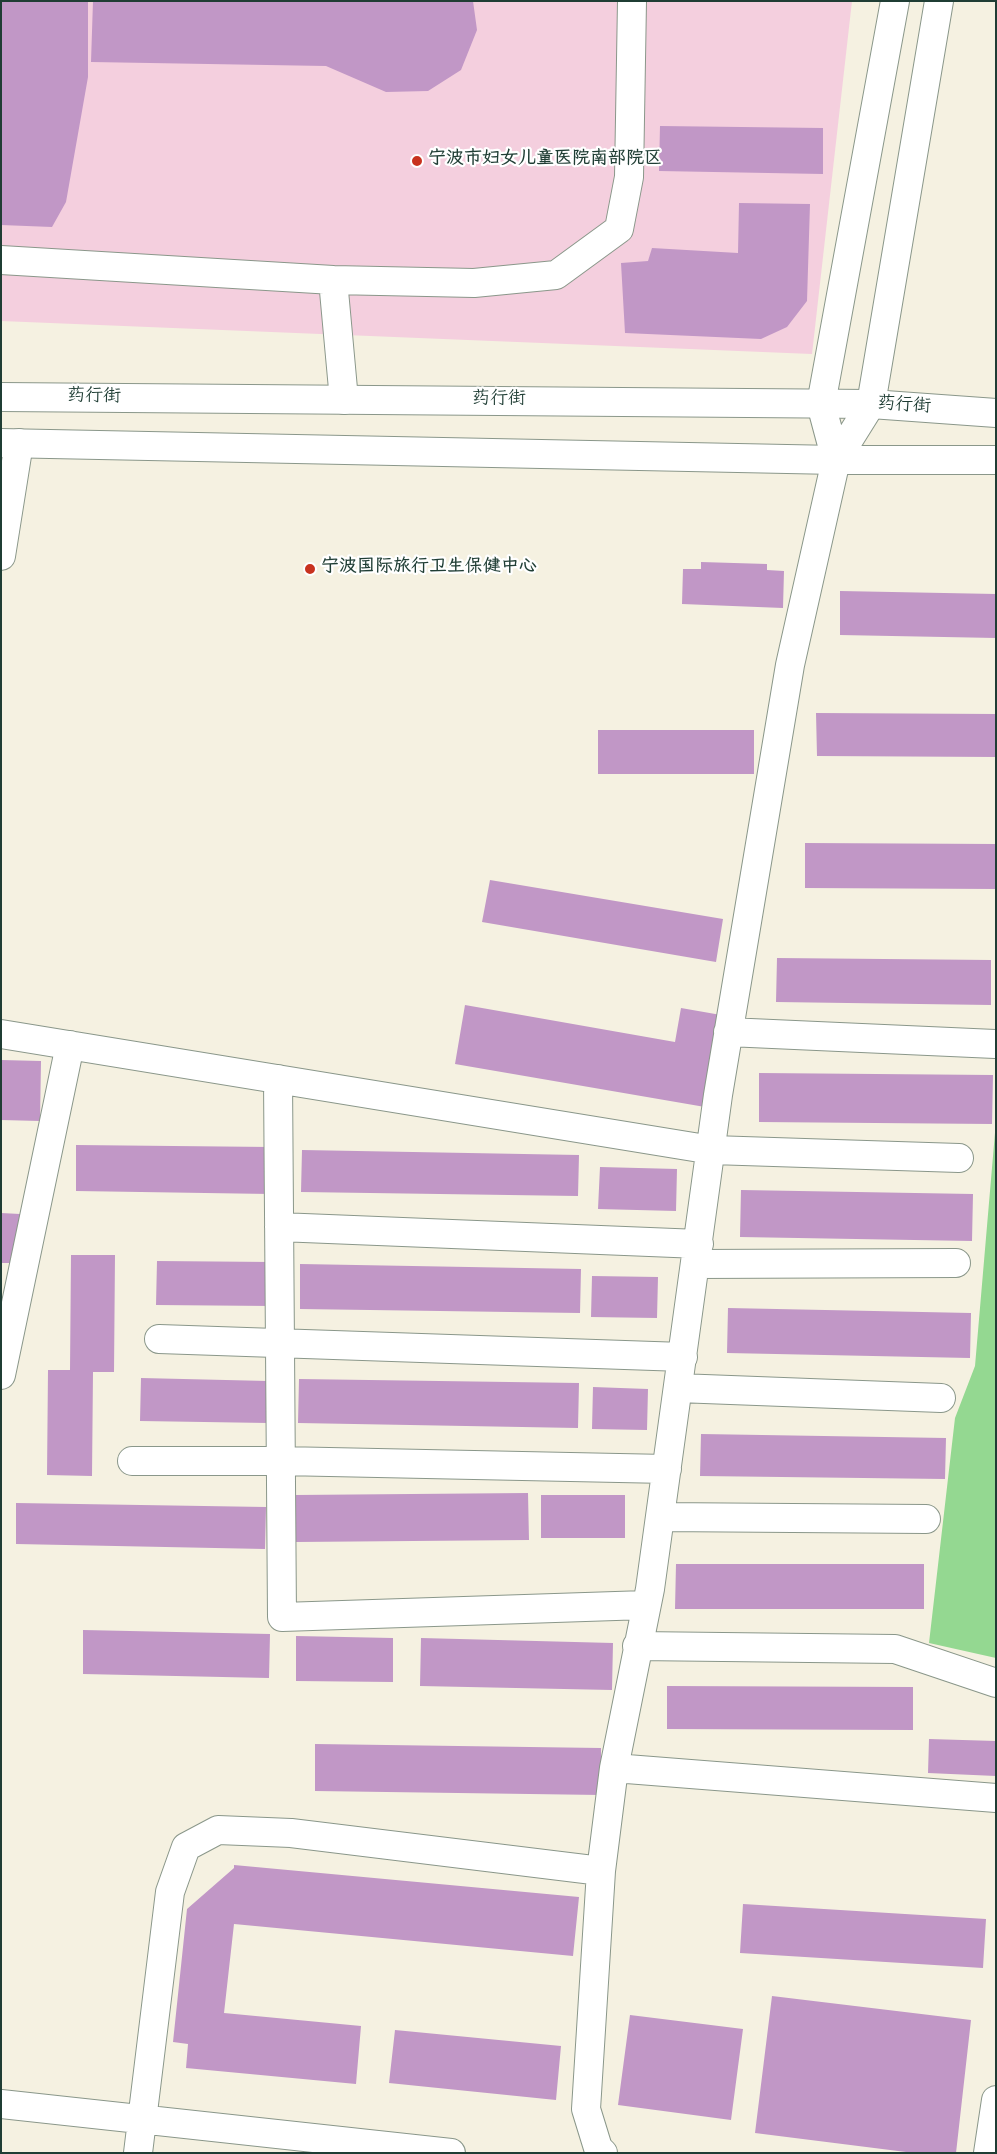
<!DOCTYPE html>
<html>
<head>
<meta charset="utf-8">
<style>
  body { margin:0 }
  #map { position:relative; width:997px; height:2154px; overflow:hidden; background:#f5f1e1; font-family:Dekko,sans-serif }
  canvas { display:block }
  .frame { position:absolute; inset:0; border:2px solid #1f3d34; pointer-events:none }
</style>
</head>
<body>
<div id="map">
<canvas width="997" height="2154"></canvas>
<div class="frame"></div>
</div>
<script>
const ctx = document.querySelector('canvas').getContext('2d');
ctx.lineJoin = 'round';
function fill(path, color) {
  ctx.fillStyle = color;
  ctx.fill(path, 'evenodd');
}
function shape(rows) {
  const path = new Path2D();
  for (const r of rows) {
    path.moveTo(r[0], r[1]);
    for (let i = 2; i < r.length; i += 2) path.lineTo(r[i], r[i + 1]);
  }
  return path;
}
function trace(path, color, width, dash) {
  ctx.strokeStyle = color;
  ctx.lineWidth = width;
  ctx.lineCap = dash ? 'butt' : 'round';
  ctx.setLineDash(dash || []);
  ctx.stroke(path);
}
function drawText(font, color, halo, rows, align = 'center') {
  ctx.font = font + ' Dekko,"LXGW WenKai TC",sans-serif';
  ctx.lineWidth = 4.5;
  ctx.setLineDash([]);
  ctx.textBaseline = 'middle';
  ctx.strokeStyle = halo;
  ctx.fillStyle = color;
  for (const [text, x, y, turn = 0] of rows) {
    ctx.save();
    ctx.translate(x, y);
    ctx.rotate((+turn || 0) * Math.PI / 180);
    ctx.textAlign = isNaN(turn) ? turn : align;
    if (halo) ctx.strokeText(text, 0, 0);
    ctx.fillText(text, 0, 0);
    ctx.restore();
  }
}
const built = shape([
  [1,1,852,1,812,354,1,321]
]);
const green = shape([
  [996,1121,996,1658,929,1643,955,1418,975,1366]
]);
const building = shape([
  [1,1,88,1,88,77,66,202,52,227,1,225],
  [93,1,473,1,477,30,461,70,428,91,386,92,326,66,91,62],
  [660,126,823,128,823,174,659,171],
  [739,203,810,204,807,301,787,327,761,339,625,333,621,263,648,261,652,248,738,253],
  [701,562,767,564,767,570,784,571,783,608,682,604,683,569,701,569],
  [840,591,996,594,996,638,840,635],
  [816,713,996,714,996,757,817,756],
  [598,730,754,730,754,774,598,774],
  [805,843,996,844,996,889,805,888],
  [490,880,723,919,716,962,482,922],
  [777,958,991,960,991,1005,776,1002],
  [465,1005,675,1042,681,1008,721,1015,705,1107,455,1064],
  [1,1060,41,1061,40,1121,1,1120],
  [759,1073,993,1075,992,1124,759,1122],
  [76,1145,271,1147,270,1194,76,1191],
  [302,1150,579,1155,578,1196,301,1192],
  [600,1167,677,1169,676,1211,598,1209],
  [741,1190,973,1194,972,1241,740,1237],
  [1,1213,20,1214,19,1263,1,1263],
  [71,1255,115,1255,114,1372,93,1372,92,1476,47,1475,48,1370,70,1370],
  [157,1261,272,1262,272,1306,156,1305],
  [300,1264,581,1269,580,1313,300,1309],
  [592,1276,658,1277,657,1318,591,1317],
  [728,1308,971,1313,970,1358,727,1353],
  [141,1378,268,1381,268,1423,140,1421],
  [299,1379,579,1383,578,1428,298,1423],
  [593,1387,648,1389,647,1430,592,1429],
  [701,1434,946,1438,945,1479,700,1476],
  [528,1493,529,1540,296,1542,295,1495],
  [541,1495,625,1495,625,1538,541,1538],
  [16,1503,266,1507,265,1549,16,1544],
  [676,1564,924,1564,924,1609,675,1609],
  [83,1630,270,1634,269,1678,83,1674],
  [296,1636,393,1638,393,1682,296,1681],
  [421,1638,613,1643,612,1690,420,1686],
  [667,1686,913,1687,913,1730,667,1729],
  [929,1739,996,1741,996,1776,928,1773],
  [315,1744,601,1748,601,1795,315,1791],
  [234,1865,579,1897,573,1956,234,1924,224,2013,361,2026,356,2084,186,2068,188,2044,173,2042,187,1909,234,1868],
  [743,1904,986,1919,983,1968,740,1953],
  [772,1996,971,2020,956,2153,914,2153,755,2133],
  [630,2015,743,2029,731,2120,618,2105],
  [395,2030,561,2046,556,2100,389,2083]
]);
const minor = shape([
  [895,1,821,404,836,460,871,404,939,1],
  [1,260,333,280],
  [344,400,333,280,474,283,556,275,619,229,629,177,632,1],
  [1,556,19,443],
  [728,1032,995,1044],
  [1,1034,712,1150,959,1158],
  [278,1079,282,1617,646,1605],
  [279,1227,699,1244],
  [696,1264,956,1263],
  [159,1339,683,1357],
  [1,1375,70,1045],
  [678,1388,941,1398],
  [132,1461,281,1461,667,1469],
  [660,1517,926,1519],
  [637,1646,895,1649,996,1683],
  [614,1768,996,1798],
  [1,2104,451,2153],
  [138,2153,170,1892,186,1847,218,1830,291,1833,601,1871],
  [603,2153,598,2148,586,2109,601,1871,614,1768,650,1589,718,1095,790,665,836,460],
  [988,2153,996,2100]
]);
const major = shape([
  [1,397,871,404,996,413],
  [1,443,836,460,996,460]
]);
const markers = [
  [417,161,6,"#c8321e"],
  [310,569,6,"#c8321e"]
];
const poiNames = [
  ["宁波市妇女儿童医院南部院区",428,161],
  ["宁波国际旅行卫生保健中心",321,569]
];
const streetNames = [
  ["药行街",94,398,1],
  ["药行街",499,401],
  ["药行街",904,407,4]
];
fill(built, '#f4cfde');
fill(green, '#94d891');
fill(building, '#c197c6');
trace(minor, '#8a978a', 30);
trace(major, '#8a978a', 30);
trace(minor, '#fff', 28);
trace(major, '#fff', 28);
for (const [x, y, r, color] of markers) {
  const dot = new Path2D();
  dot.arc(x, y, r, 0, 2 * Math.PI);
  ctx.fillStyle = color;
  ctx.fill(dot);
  trace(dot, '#fff', 2);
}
drawText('bold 18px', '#1f3d34', '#fff', poiNames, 'left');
drawText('18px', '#1f3d34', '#fff', streetNames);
</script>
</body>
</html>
